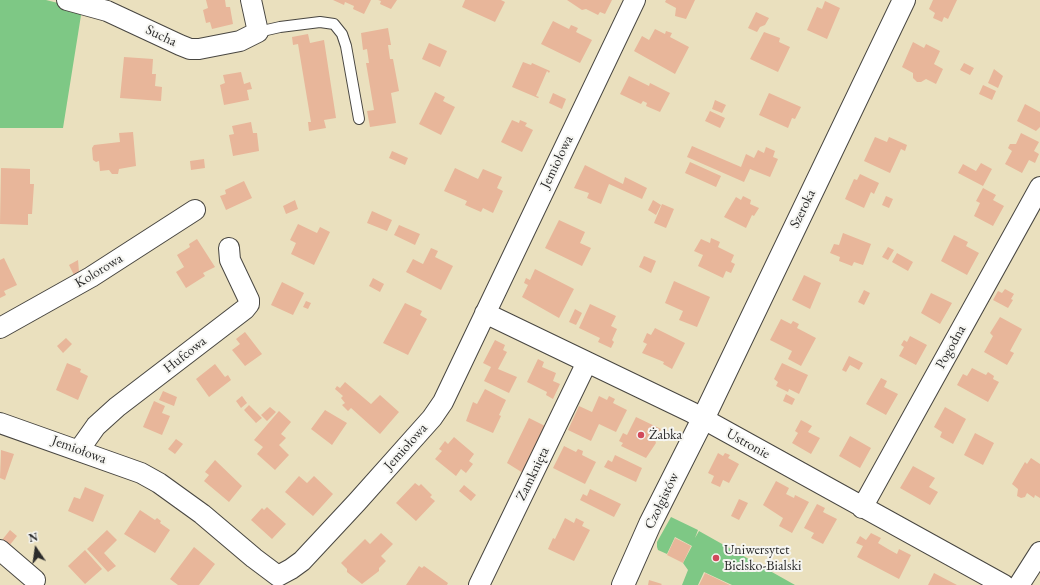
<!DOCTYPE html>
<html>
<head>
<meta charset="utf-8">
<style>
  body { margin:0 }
  #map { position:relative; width:1040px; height:585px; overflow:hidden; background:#eae0be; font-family:"EB Garamond",serif }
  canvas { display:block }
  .north { position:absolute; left:16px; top:529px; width:40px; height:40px; -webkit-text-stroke:3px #f6f6f2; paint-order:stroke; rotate:347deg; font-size:11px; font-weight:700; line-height:16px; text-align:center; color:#2b2b2b }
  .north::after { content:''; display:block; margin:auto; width:14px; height:18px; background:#2b2b2b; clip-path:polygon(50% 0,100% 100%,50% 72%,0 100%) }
</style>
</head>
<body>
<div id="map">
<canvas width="1040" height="585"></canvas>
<div class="north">N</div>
</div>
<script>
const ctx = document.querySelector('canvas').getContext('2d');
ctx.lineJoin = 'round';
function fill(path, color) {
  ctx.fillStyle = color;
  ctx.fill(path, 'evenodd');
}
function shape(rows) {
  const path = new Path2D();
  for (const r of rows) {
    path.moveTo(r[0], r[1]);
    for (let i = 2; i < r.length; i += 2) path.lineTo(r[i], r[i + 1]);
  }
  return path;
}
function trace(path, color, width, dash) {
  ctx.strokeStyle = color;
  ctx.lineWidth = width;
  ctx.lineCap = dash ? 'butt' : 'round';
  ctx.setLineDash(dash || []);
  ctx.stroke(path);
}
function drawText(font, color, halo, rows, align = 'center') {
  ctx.font = font + ' "EB Garamond",serif';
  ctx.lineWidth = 4;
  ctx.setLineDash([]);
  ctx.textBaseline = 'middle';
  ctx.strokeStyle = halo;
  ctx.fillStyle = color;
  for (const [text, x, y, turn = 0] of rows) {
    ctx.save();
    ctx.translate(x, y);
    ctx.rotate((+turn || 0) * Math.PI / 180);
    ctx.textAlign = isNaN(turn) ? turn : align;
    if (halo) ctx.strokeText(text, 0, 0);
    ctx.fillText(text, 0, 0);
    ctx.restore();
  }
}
const green = shape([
  [0,0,46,0,82,9,63,128,0,128],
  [671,517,698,530,695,538,699,531,795,585,732,585,704,572,698,585,682,585,688,570,683,563,692,546,675,537,667,554,658,550,657,547,657,542]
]);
const building = shape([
  [206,0,225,0,226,7,230,7,233,24,212,29,210,22,206,23,203,10,208,8],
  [333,0,371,0,364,14,353,9,354,6,345,2,344,5],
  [378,0,397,0,391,9,380,4,381,1],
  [465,0,501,0,505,2,495,22,462,7],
  [567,0,612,0,605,14,600,12,598,15,586,9,582,10],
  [666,0,695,0,686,19,675,16,676,8,665,2],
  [933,0,957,0,948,19,944,17,942,22,933,18,935,13,929,9],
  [825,1,840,8,827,39,807,30,817,7,822,9],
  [756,12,769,18,765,25,760,27,757,32,748,28],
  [553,21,569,29,571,25,578,28,576,32,592,40,580,63,541,44],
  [388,28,391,45,388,45,390,59,393,59,399,91,391,93,396,123,370,127,367,111,374,110,366,63,369,63,367,49,363,50,361,33],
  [655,29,665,34,666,31,672,33,670,37,689,47,675,74,634,51,642,36,649,40],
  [764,32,780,38,779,42,790,47,778,72,750,59],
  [308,34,310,43,324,40,336,118,324,120,326,128,309,131,308,122,311,122,298,44,293,45,292,37],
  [913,42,924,48,926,44,940,51,934,64,943,69,936,84,926,79,921,82,917,82,913,78,913,73,902,67],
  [429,43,447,51,440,67,422,59],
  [124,57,153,59,152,74,156,74,155,86,162,87,161,101,120,98],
  [523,62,531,65,532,63,550,71,549,73,547,71,536,96,539,97,538,98,512,87],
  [964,63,974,68,970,75,960,70],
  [994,69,1003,76,998,88,988,83],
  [241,72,244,84,250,82,252,89,247,90,249,100,224,105,220,85,225,83,223,75],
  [629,76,649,86,650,83,670,93,660,112,646,106,647,103,643,101,641,104,620,94],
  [983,85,996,91,992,100,979,94],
  [435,92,445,97,443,101,455,107,441,135,419,124],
  [553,93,566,99,562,109,549,103],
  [769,93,801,107,795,119,792,118,788,128,759,115],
  [715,100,726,105,722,113,712,109],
  [1025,104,1040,112,1040,127,1036,131,1017,121],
  [710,111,725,118,720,128,705,121],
  [512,120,519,123,520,120,527,123,525,126,533,130,522,152,501,142],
  [251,122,253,133,257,133,259,151,233,156,229,135,234,134,232,126],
  [133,132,136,166,119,169,118,174,112,174,109,170,100,171,99,161,96,162,93,160,92,148,94,145,120,142,119,133],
  [1021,133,1039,142,1034,151,1039,154,1035,163,1029,160,1022,173,1005,164,1012,151,1008,148,1010,144,1016,144],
  [875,137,887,142,889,137,907,145,905,151,901,149,890,173,864,161],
  [692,146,741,167,746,154,754,158,758,150,764,153,766,147,775,151,773,157,778,159,770,177,750,169,744,182,687,157],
  [392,151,408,158,405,165,389,158],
  [204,159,205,168,191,170,190,161],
  [690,162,721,176,716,187,685,173],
  [981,163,992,169,983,186,958,173,963,164,976,171],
  [585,165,623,184,625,177,647,188,642,199,609,184,601,204,587,198,589,193,574,188],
  [1,168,30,169,30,184,34,184,32,214,28,214,28,225,0,224],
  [455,168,478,179,483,169,502,177,497,188,503,191,493,213,483,208,481,212,465,205,467,201,444,191],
  [860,174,879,183,874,194,871,192,864,208,845,199,854,179,857,180],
  [244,181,252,198,226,210,220,196,226,194,225,190],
  [983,188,996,195,993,200,1004,206,993,226,974,216,980,203,976,201],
  [743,196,751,200,750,204,759,208,754,216,752,215,746,228,724,217,736,197,741,200],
  [886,196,893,199,889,208,882,205],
  [295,200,298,209,286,214,283,206],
  [653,200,661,205,656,215,648,210],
  [662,204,674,209,666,228,654,223],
  [372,211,392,220,387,231,367,223],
  [559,220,585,232,580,243,591,248,582,266,545,248],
  [298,224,317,233,320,227,330,232,314,265,291,254,296,243,290,240],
  [399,225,420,234,415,245,394,235],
  [843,233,871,244,863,265,854,262,852,266,839,261,840,257,830,253,834,244,839,245],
  [954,235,968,242,966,246,979,253,967,275,941,261],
  [711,238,720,242,718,247,734,255,731,262,735,264,731,273,726,271,723,278,698,266,703,255,694,251,701,239,710,243],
  [197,239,215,267,203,273,205,276,186,288,176,272,184,267,177,255,190,247,189,244],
  [888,247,894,250,888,260,882,257],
  [431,248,438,251,435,257,453,266,441,290,406,272,413,259,423,264],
  [897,253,913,262,908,271,892,262],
  [644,256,656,261,651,273,639,267],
  [4,258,17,285,4,291,6,295,0,298,0,260],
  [78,260,79,272,74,275,69,265],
  [535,269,574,289,559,318,522,297,528,285,524,283,526,278,530,280],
  [804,275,821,283,810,309,792,300],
  [373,278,384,284,380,292,369,286],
  [674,281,710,297,697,327,679,320,683,311,665,303],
  [282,282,304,293,293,315,271,305],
  [1005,289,1014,294,1011,299,1013,300,1008,308,993,300,998,291,1002,293],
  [864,290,870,293,864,305,858,302],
  [931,293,952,303,940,324,921,313],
  [306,301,311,303,308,309,303,307],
  [405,303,422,311,420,315,427,319,408,355,383,343],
  [590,304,616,316,611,326,617,329,612,340,614,342,611,348,598,342,600,338,579,328],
  [575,309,582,313,576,325,569,322],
  [1000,317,1022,329,1010,351,1014,353,1007,365,984,352,993,336,990,333],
  [781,319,791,324,793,321,799,324,797,328,816,338,801,366,788,359,792,351,770,340],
  [655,328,685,343,672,369,663,364,664,362,642,353,647,344,643,342,647,333,651,335],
  [245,332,262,354,245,366,232,350,240,344,236,339],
  [910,336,927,345,916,365,899,356,904,347,901,345,904,340,907,342],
  [66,338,72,344,63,353,57,346],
  [495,340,505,345,503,350,507,352,498,369,517,377,509,393,484,381,491,367,483,363],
  [849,356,863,363,859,370,850,365,846,372,842,370],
  [538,359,544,362,542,367,556,373,553,381,560,384,553,399,546,395,547,392,527,382],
  [67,363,81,369,80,372,88,376,78,400,56,390],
  [782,363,808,375,799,394,789,389,788,392,776,386,778,382,774,379],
  [215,364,225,377,228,375,231,380,209,397,196,379],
  [972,368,986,375,988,372,994,376,993,379,999,382,988,402,957,385,963,374,967,376],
  [881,378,887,381,884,387,898,394,886,415,866,404],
  [345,382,371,404,380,395,399,412,380,434,351,408,348,411,342,405,345,403,341,398,343,396,335,389,337,386,340,388],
  [485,389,506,400,499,415,501,416,493,433,466,421,473,402,477,404],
  [163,391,177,397,174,406,159,400],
  [786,394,795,399,792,405,783,401],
  [242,396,247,403,241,408,236,401],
  [599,396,607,400,609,396,615,399,613,403,627,410,616,432,599,424,591,441,568,430,579,406,592,412],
  [154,401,165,406,162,413,170,416,162,435,143,427],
  [249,405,262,418,256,423,244,410],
  [270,407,276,412,267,421,261,415],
  [945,407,966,419,953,444,940,437,942,432,934,427],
  [325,410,347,423,332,445,311,429],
  [279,411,291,422,281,434,286,438,279,445,289,455,275,470,257,454,263,447,254,440],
  [636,417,661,429,655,440,656,443,646,458,621,446,623,443,619,441,623,433,627,435],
  [529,418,545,426,523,473,507,463],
  [801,420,812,426,808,432,820,438,811,454,792,443,798,433,795,431],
  [975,433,994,443,983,465,964,455],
  [850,436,871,448,860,468,839,456],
  [454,437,474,454,469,461,473,464,466,473,461,469,456,476,435,459,442,451,439,449,445,441,448,444],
  [176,439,183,444,175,454,168,449],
  [564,446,576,452,578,449,583,451,582,455,596,462,585,484,553,468],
  [1,450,14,454,5,480,0,478],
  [718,453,723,456,725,453,730,455,728,458,739,464,729,483,723,480,720,487,711,483,714,476,708,473],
  [615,455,642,468,636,482,604,467,608,460,612,462],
  [1031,458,1040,464,1040,498,1035,495,1034,498,1027,493,1025,497,1021,498,1017,496,1018,489,1012,484,1025,462,1027,464],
  [215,460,242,486,229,502,204,481,209,475,205,472],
  [913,466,935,478,929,487,938,492,930,505,900,488],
  [299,476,307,483,314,476,333,494,313,516,285,492],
  [776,481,789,488,786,494,794,498,795,495,809,502,792,533,779,526,783,518,763,505],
  [415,483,419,486,421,484,432,495,430,497,435,501,416,521,396,503],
  [464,485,476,495,471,501,459,491],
  [85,487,104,495,93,522,68,511,74,497,80,499],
  [590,489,621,504,614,517,580,500,583,494,587,496],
  [739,499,748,503,739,520,731,516],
  [817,504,825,508,823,512,837,519,823,544,811,538,814,533,804,528],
  [267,507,286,524,272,539,251,520,262,508,264,510],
  [140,510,155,520,157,518,161,521,160,523,170,530,155,553,124,534],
  [565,518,574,523,576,518,584,522,582,526,590,530,574,561,548,549,553,538,555,539],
  [10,530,17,536,9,546,2,540],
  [107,530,117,540,104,553,116,566,108,572,87,549],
  [381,533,393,544,381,556,386,561,379,568,379,571,362,584,347,572,347,569,341,563,365,539,370,544],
  [871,533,881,538,878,543,888,549,897,554,899,549,911,555,899,579,857,557,863,546,856,543,860,536,866,540],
  [675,538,691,546,683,563,667,555],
  [194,547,215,564,199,585,178,585,170,579],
  [85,550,102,569,85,584,68,566],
  [419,566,422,568,424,566,448,583,447,585,406,585],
  [705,573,730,585,699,585],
  [934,573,957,585,928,585],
  [649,580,662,584,661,585,648,585]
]);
const service = shape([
  [258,32,280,27,320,22,334,24,342,34,346,46,359,119]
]);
const minor = shape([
  [67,0,107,11,180,45,190,49,199,49,240,41,258,32,251,0],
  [485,313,691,412,1004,585],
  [0,328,91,277,195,210],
  [0,423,141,473,159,483,202,514,254,558,278,576,291,569,302,561,357,502,432,418,443,402,635,0],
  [79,450,96,426,117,407,245,309,249,304,249,300,230,260,229,248],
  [862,508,1040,187],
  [0,550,35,580],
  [479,585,587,362],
  [1019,585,1040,552]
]);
const tertiary = shape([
  [623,585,650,524,703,419,904,0]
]);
const markers = [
  [641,435,4,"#d1495b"],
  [716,558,4,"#d1495b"]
];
const streetNames = [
  ["Sucha",161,36,25],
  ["Jemiołowa",557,162,-64],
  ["Szeroka",803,209,-64],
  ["Kolorowa",99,271,-31],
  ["Pogodna",951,347,-61],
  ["Hufcowa",185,355,-38],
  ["Ustronie",748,444,29],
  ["Jemiołowa",406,447,-48],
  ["Jemiołowa",79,450,20],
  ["Zamknięta",533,474,-64],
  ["Czołgistów",662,501,-64]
];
const poiNames = [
  ["Żabka",649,435],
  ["Uniwersytet",724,550],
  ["Bielsko-Bialski",724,566]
];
fill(green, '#7ec885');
fill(building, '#e8b69a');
trace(service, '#484641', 12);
trace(minor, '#484641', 22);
trace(tertiary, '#484641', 24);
trace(service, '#fff', 10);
trace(minor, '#fff', 20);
trace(tertiary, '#fff', 22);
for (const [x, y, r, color] of markers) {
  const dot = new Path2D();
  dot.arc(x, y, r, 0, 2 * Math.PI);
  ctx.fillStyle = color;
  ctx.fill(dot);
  trace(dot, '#f6f6f2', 1.5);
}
drawText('14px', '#2b2b2b', '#f6f6f2', streetNames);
drawText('14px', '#2b2b2b', '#f6f6f2', poiNames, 'left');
</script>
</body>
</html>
